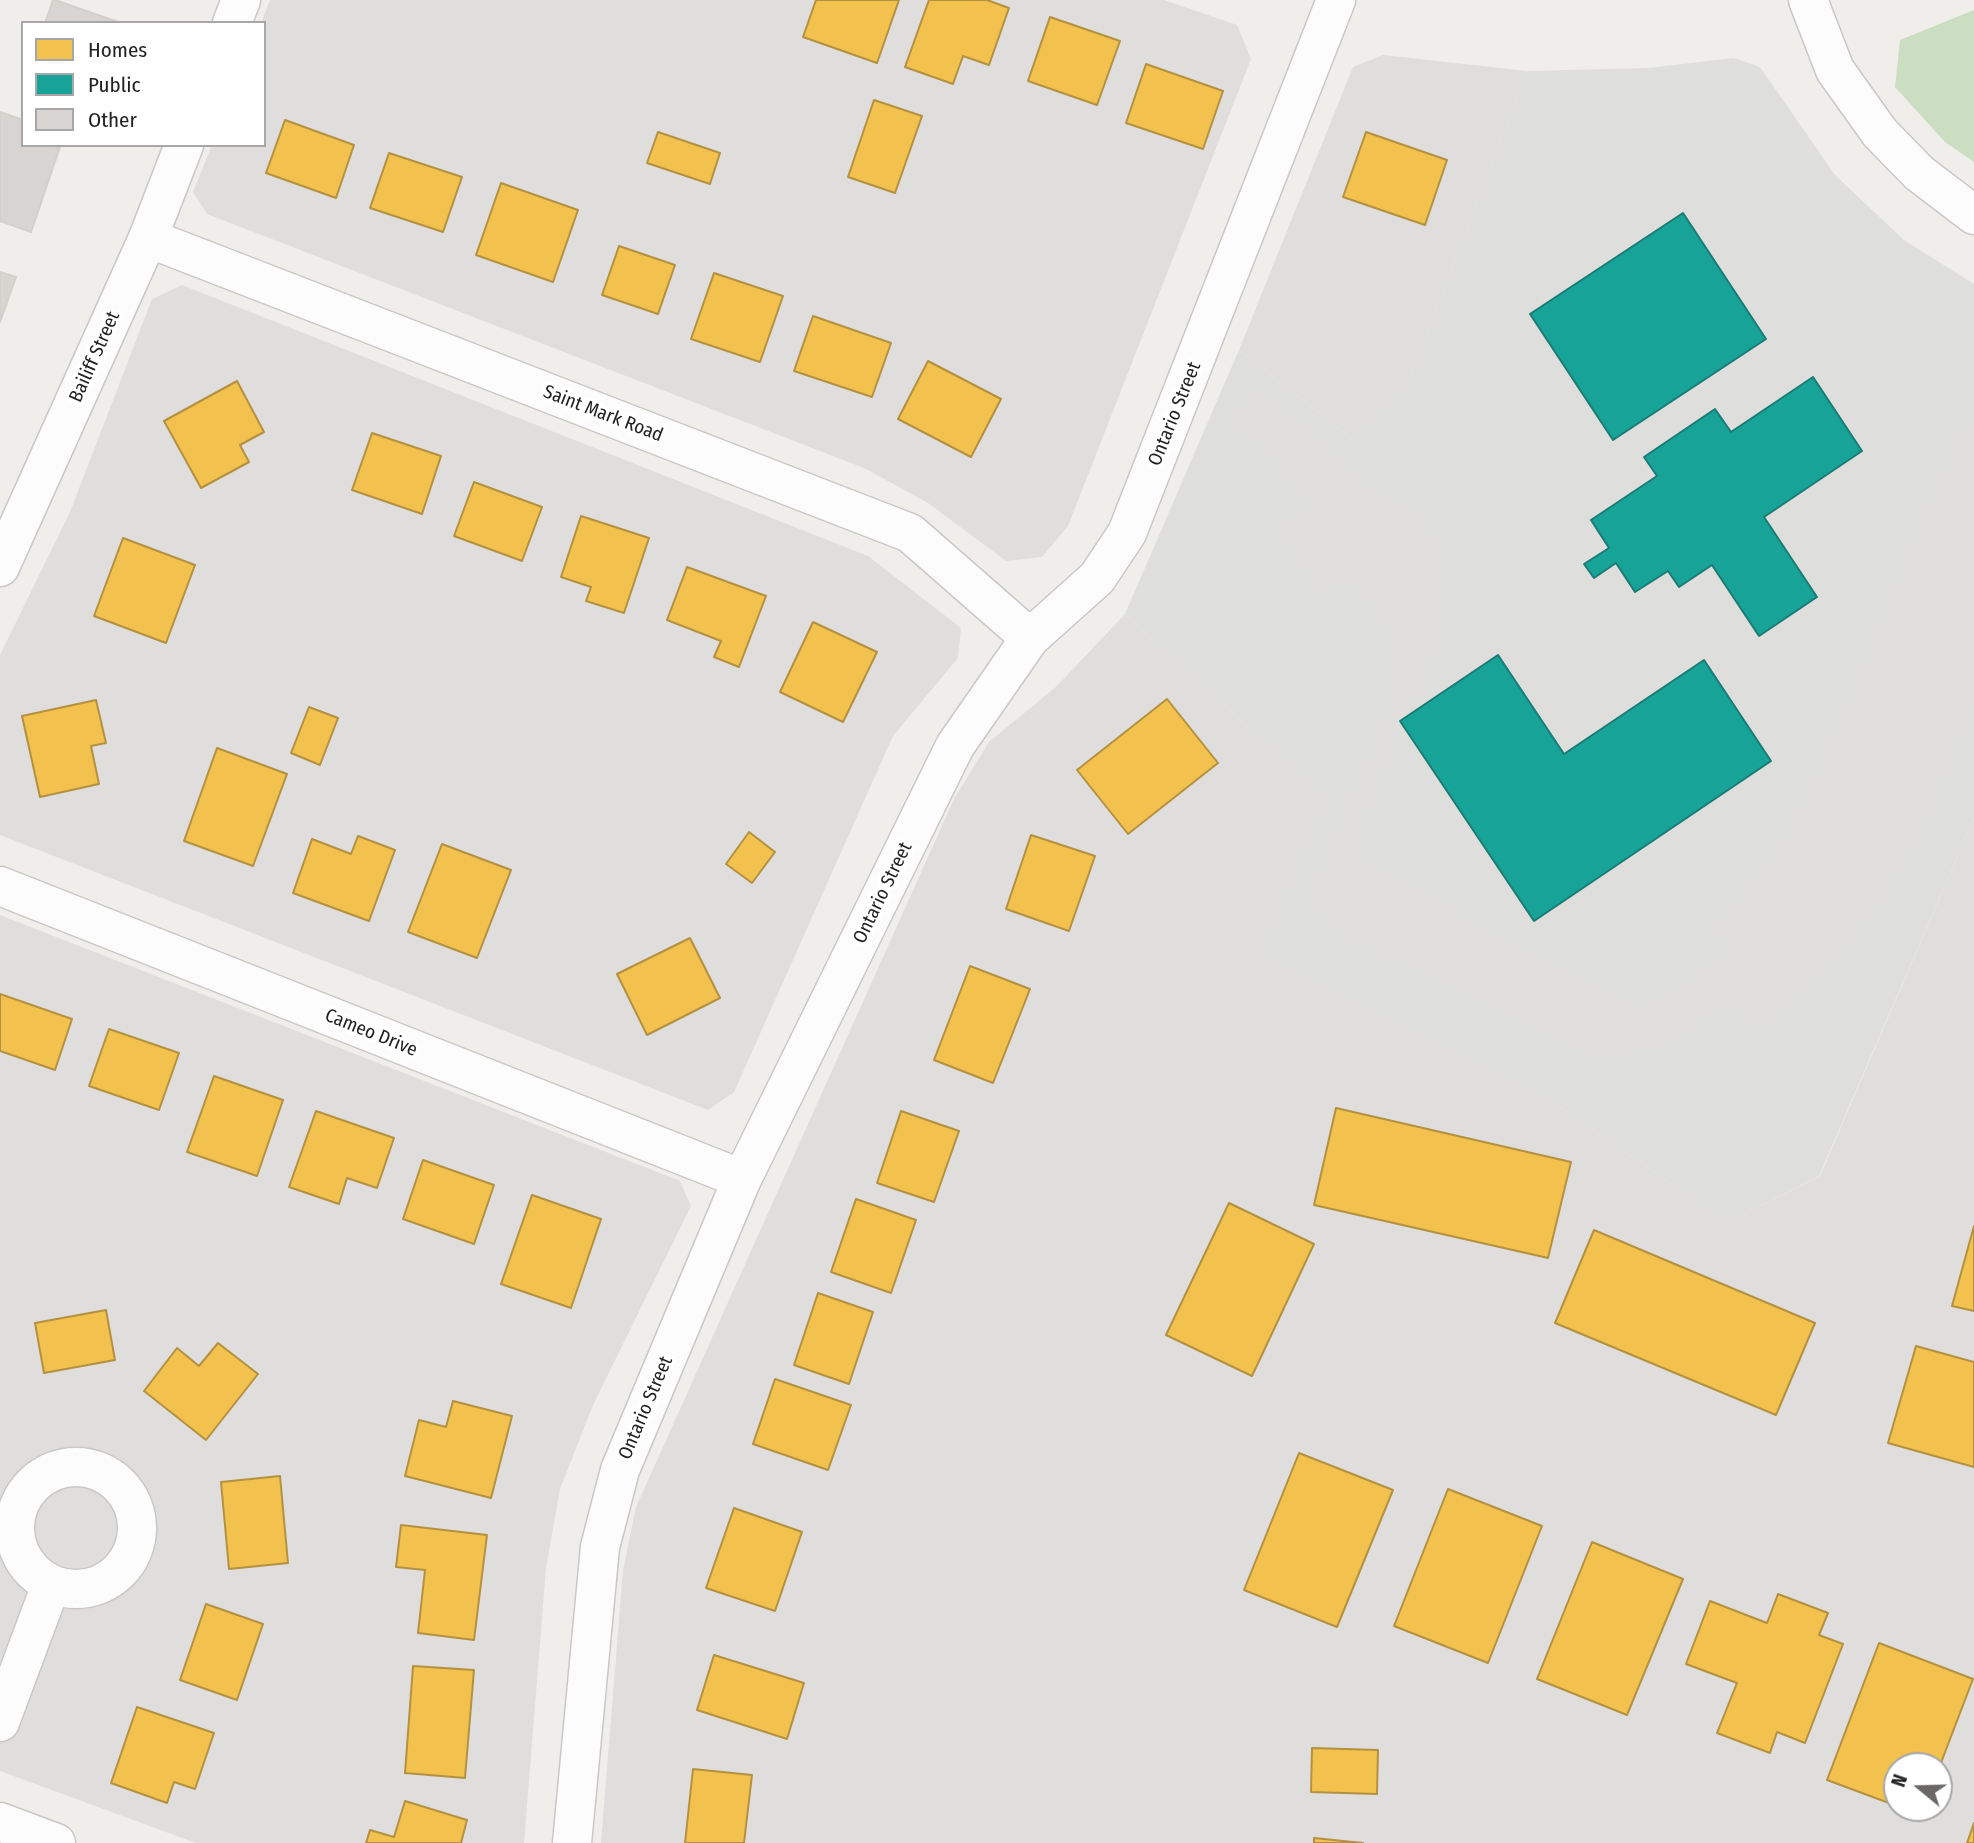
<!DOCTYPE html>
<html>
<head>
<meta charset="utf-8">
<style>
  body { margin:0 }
  #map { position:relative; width:1974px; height:1843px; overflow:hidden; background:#f0eeeb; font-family:"Fira Sans Condensed",sans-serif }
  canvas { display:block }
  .legend { position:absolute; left:21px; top:21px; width:245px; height:126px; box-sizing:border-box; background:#fff; border:2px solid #a7a7a7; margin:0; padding:9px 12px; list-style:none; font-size:21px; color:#222 }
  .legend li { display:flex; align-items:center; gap:14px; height:35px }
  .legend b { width:35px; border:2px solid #a7a7a7 }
  .north { position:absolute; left:1883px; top:1752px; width:70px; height:70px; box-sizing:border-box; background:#fff; border:2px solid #a7a7a7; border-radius:50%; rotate:289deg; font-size:19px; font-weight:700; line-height:28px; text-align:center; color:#222 }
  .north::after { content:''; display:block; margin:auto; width:24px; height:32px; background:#6a6968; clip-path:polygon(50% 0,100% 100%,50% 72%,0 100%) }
</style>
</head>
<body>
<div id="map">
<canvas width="1974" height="1843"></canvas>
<ul class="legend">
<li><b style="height:19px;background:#f2c14e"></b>Homes</li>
<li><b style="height:19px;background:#17a398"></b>Public</li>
<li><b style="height:19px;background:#d7d4d2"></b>Other</li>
</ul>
<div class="north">N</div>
</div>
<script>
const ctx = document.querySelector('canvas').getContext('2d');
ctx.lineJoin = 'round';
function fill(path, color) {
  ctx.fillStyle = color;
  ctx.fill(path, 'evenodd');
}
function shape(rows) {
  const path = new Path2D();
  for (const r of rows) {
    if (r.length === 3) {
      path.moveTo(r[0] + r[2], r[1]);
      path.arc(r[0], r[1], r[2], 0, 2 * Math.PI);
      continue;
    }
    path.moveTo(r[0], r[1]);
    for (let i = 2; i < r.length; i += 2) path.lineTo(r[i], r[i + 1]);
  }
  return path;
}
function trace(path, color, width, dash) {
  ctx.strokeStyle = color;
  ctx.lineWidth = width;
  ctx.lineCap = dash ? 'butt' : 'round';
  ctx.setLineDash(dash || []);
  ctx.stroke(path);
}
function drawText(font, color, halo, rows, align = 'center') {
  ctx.font = font + ' "Fira Sans Condensed",sans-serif';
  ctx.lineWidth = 7;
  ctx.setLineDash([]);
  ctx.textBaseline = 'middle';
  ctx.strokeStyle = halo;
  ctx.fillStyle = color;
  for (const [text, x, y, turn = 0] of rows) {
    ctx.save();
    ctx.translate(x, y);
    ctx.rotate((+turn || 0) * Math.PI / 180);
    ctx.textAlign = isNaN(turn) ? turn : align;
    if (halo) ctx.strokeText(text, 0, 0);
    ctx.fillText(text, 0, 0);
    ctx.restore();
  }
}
const residential = shape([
  [270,0,1164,0,1237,25,1251,59,1068,526,1042,557,1006,561,928,503,864,468,207,214,193,192,212,145,264,145,264,23,261,23],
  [1383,55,1527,71,1412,374,1351,438,1239,350,1353,67],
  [182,285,868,556,961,628,958,658,893,736,734,1092,708,1110,0,835,0,655,70,512,152,299],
  [1125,614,1325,798,1548,1099,1728,1223,1820,1176,1974,818,1974,1843,601,1843,623,1570,636,1507,954,799,989,742,1057,686],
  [1897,1766,1939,1766,1939,1808,1897,1808],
  [0,915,680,1181,691,1206,593,1405,560,1489,546,1568,524,1843,196,1843,0,1771]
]);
const religious = shape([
  [1734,58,1760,67,1835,175,1904,240,1974,284,1974,818,1819,1176,1728,1223,1548,1099,1260,956,1325,798,1125,614,1239,350,1351,438,1412,374,1527,71,1648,68]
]);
const forest = shape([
  [1974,10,1974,162,1945,142,1895,87,1900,40]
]);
const parking = shape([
  [1248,388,1297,419,1356,481,1399,502,1423,520,1442,554,1445,588,1433,648,1356,835,1359,851,1371,867,1632,1007,1649,1005,1720,962,1725,953,1726,943,1711,926,1747,891,1781,848,1810,794,1963,425,1974,429,1974,699,1918,834,1885,894,1836,959,1759,1030,1741,1008,1729,1006,1649,1048,1625,1055,1603,1056,1581,1051,1336,932,1321,914,1314,891,1392,700,1398,664,1388,627,1360,585,1346,578,1320,594,1279,531,1306,512,1309,503,1267,451,1233,423],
  [1974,920,1974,1025,1953,1098,1958,1106,1974,1111,1974,1157,1934,1309,1905,1302,1898,1306,1880,1366,1832,1482,1835,1499,1846,1513,1860,1521,1869,1517,1881,1491,1974,1530,1974,1651,1767,1564,1780,1534,1662,1483,1655,1484,1644,1514,1523,1467,1483,1460,1405,1466,1406,1434,1388,1427,1372,1416,1358,1399,1353,1386,1346,1384,1318,1393,1312,1375,1312,1345,1326,1310,1349,1283,1374,1263,1405,1254,1438,1256,1464,1264,1489,1279,1505,1297,1480,1315,1480,1323,1505,1356,1533,1379,1544,1379,1559,1355,1746,1435,1735,1461,1737,1470,1758,1478,1786,1473,1800,1455,1845,1350,1867,1276,1822,1229,1896,1154,1928,1033]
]);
const homes = shape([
  [816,0,899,0,877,63,803,37,816,0],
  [929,0,987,0,1009,8,989,65,963,56,953,84,905,67,929,0],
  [1050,17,1120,41,1097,105,1028,81,1050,17],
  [1146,64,1223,91,1203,149,1126,123,1146,64],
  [874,100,922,116,895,193,848,177,874,100],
  [285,120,354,145,336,198,266,173,285,120],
  [658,132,720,153,710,184,647,163,658,132],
  [1366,132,1447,160,1425,225,1343,197,1366,132],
  [389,153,462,177,443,232,370,208,389,153],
  [501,183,578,210,553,282,476,255,501,183],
  [619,246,675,265,658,314,602,295,619,246],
  [714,273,783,296,760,362,691,339,714,273],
  [813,316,891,343,872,397,794,371,813,316],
  [928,361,1001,399,971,457,898,419,928,361],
  [237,381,264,432,240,445,249,462,201,488,164,421,237,381],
  [372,433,441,456,422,514,352,490,372,433],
  [474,482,542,507,522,561,454,536,474,482],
  [581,516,649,538,624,613,586,601,591,587,561,577,581,516],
  [123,538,195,565,166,643,94,616,123,538],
  [687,567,766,596,739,667,714,657,721,641,667,620,687,567],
  [813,622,877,652,843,722,780,692,813,622],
  [1167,699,1218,763,1128,834,1077,770,1167,699],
  [96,700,106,743,91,746,99,784,40,797,22,716,96,700],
  [309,707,338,718,320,765,291,753,309,707],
  [217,748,287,774,253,866,184,841,217,748],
  [749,832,775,852,752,883,726,864,749,832],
  [1031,835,1095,856,1069,931,1006,909,1031,835],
  [358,836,395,850,369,921,293,893,312,839,351,854,358,836],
  [442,844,511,870,477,958,408,932,442,844],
  [690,938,720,998,647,1035,617,974,690,938],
  [970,966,1030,989,993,1083,934,1060,970,966],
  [0,994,72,1019,55,1070,0,1051,0,994],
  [109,1029,179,1053,159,1110,89,1086,109,1029],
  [214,1076,283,1100,257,1176,187,1152,214,1076],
  [1336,1108,1571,1162,1548,1258,1314,1205,1336,1108],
  [316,1111,394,1138,377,1188,347,1178,339,1204,289,1187,316,1111],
  [901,1111,959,1131,934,1202,877,1183,901,1111],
  [423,1160,494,1185,474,1244,403,1219,423,1160],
  [532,1195,601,1219,571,1308,501,1284,532,1195],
  [856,1199,916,1220,891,1293,831,1272,856,1199],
  [1229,1203,1314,1244,1252,1376,1166,1335,1229,1203],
  [1974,1226,1974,1311,1952,1306,1974,1226],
  [1594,1230,1815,1323,1776,1415,1555,1323,1594,1230],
  [818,1293,873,1312,849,1384,794,1365,818,1293],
  [106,1310,115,1360,44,1373,35,1323,106,1310],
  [218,1343,258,1374,206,1440,144,1391,177,1348,199,1366,218,1343],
  [1916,1346,1974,1362,1974,1467,1888,1443,1916,1346],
  [775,1379,851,1405,828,1470,753,1444,775,1379],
  [453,1401,512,1416,491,1498,405,1476,419,1420,446,1427,453,1401],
  [1299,1453,1393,1490,1337,1627,1244,1590,1299,1453],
  [280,1476,288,1563,229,1569,221,1482,280,1476],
  [1448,1489,1542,1526,1488,1663,1394,1626,1448,1489],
  [734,1508,802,1532,775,1611,706,1588,734,1508],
  [401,1525,487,1535,474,1640,418,1633,425,1570,396,1567,401,1525],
  [1592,1542,1683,1579,1627,1715,1537,1679,1592,1542],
  [1778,1594,1828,1613,1819,1635,1843,1644,1805,1743,1777,1732,1770,1753,1717,1733,1737,1683,1686,1664,1710,1601,1767,1623,1778,1594],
  [206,1604,263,1624,237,1700,180,1680,206,1604],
  [1879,1643,1973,1679,1939,1768,1897,1766,1897,1806,1827,1780,1879,1643],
  [714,1655,804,1683,787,1739,697,1710,714,1655],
  [413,1666,474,1670,465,1778,405,1773,413,1666],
  [137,1707,214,1733,195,1789,174,1782,167,1803,111,1783,137,1707],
  [1312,1748,1378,1750,1377,1794,1311,1792,1312,1748],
  [693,1769,752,1775,744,1843,685,1843,693,1769],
  [405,1801,467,1820,461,1843,366,1843,370,1830,394,1837,405,1801],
  [1901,1808,1924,1808,1921,1815,1901,1808],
  [1974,1823,1974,1843,1967,1843,1974,1823],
  [1314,1838,1363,1843,1314,1843,1314,1838]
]);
const public = shape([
  [1683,213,1766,339,1613,440,1530,314,1683,213],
  [1813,377,1862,451,1764,517,1817,597,1759,636,1712,565,1679,587,1668,571,1635,592,1616,563,1594,578,1584,564,1609,548,1591,520,1657,476,1644,457,1715,409,1731,432,1813,377],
  [1498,655,1564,754,1704,660,1771,761,1534,921,1400,721,1498,655]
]);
const building = shape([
  [53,0,55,0,121,23,45,23,53,0],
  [0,112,23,120,23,145,60,147,31,232,0,221,0,112],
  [0,272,16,277,0,322,0,272]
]);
const minor = shape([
  [1808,0,1835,70,1880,133,1919,173,1974,215],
  [232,23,241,0],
  [148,238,910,533,1030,638],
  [0,567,148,238,184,145],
  [0,886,742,1179],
  [76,1528,61],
  [0,1722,51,1585],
  [0,1822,56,1843],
  [572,1843,600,1547,620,1470,742,1179,955,746,1030,638,1097,578,1127,533,1336,0]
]);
const streetNames = [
  ["Bailiff Street",95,357,-66],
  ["Saint Mark Road",603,414,21],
  ["Ontario Street",1175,414,-68],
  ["Ontario Street",883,893,-64],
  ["Cameo Drive",371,1033,22],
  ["Ontario Street",646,1408,-67]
];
fill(residential, '#dfdedc');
fill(religious, '#dededc');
fill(forest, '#cbdec1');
fill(parking, '#e0dfde');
fill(homes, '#f2c14e');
trace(homes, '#b49141', 2);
fill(public, '#17a398');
trace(public, '#1a7c75', 2);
fill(building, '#d7d4d2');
trace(building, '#d3d0cc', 2);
trace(minor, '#c9c8c7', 41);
trace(minor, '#fdfcfc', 38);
drawText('19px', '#222', '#fff', streetNames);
</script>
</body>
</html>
